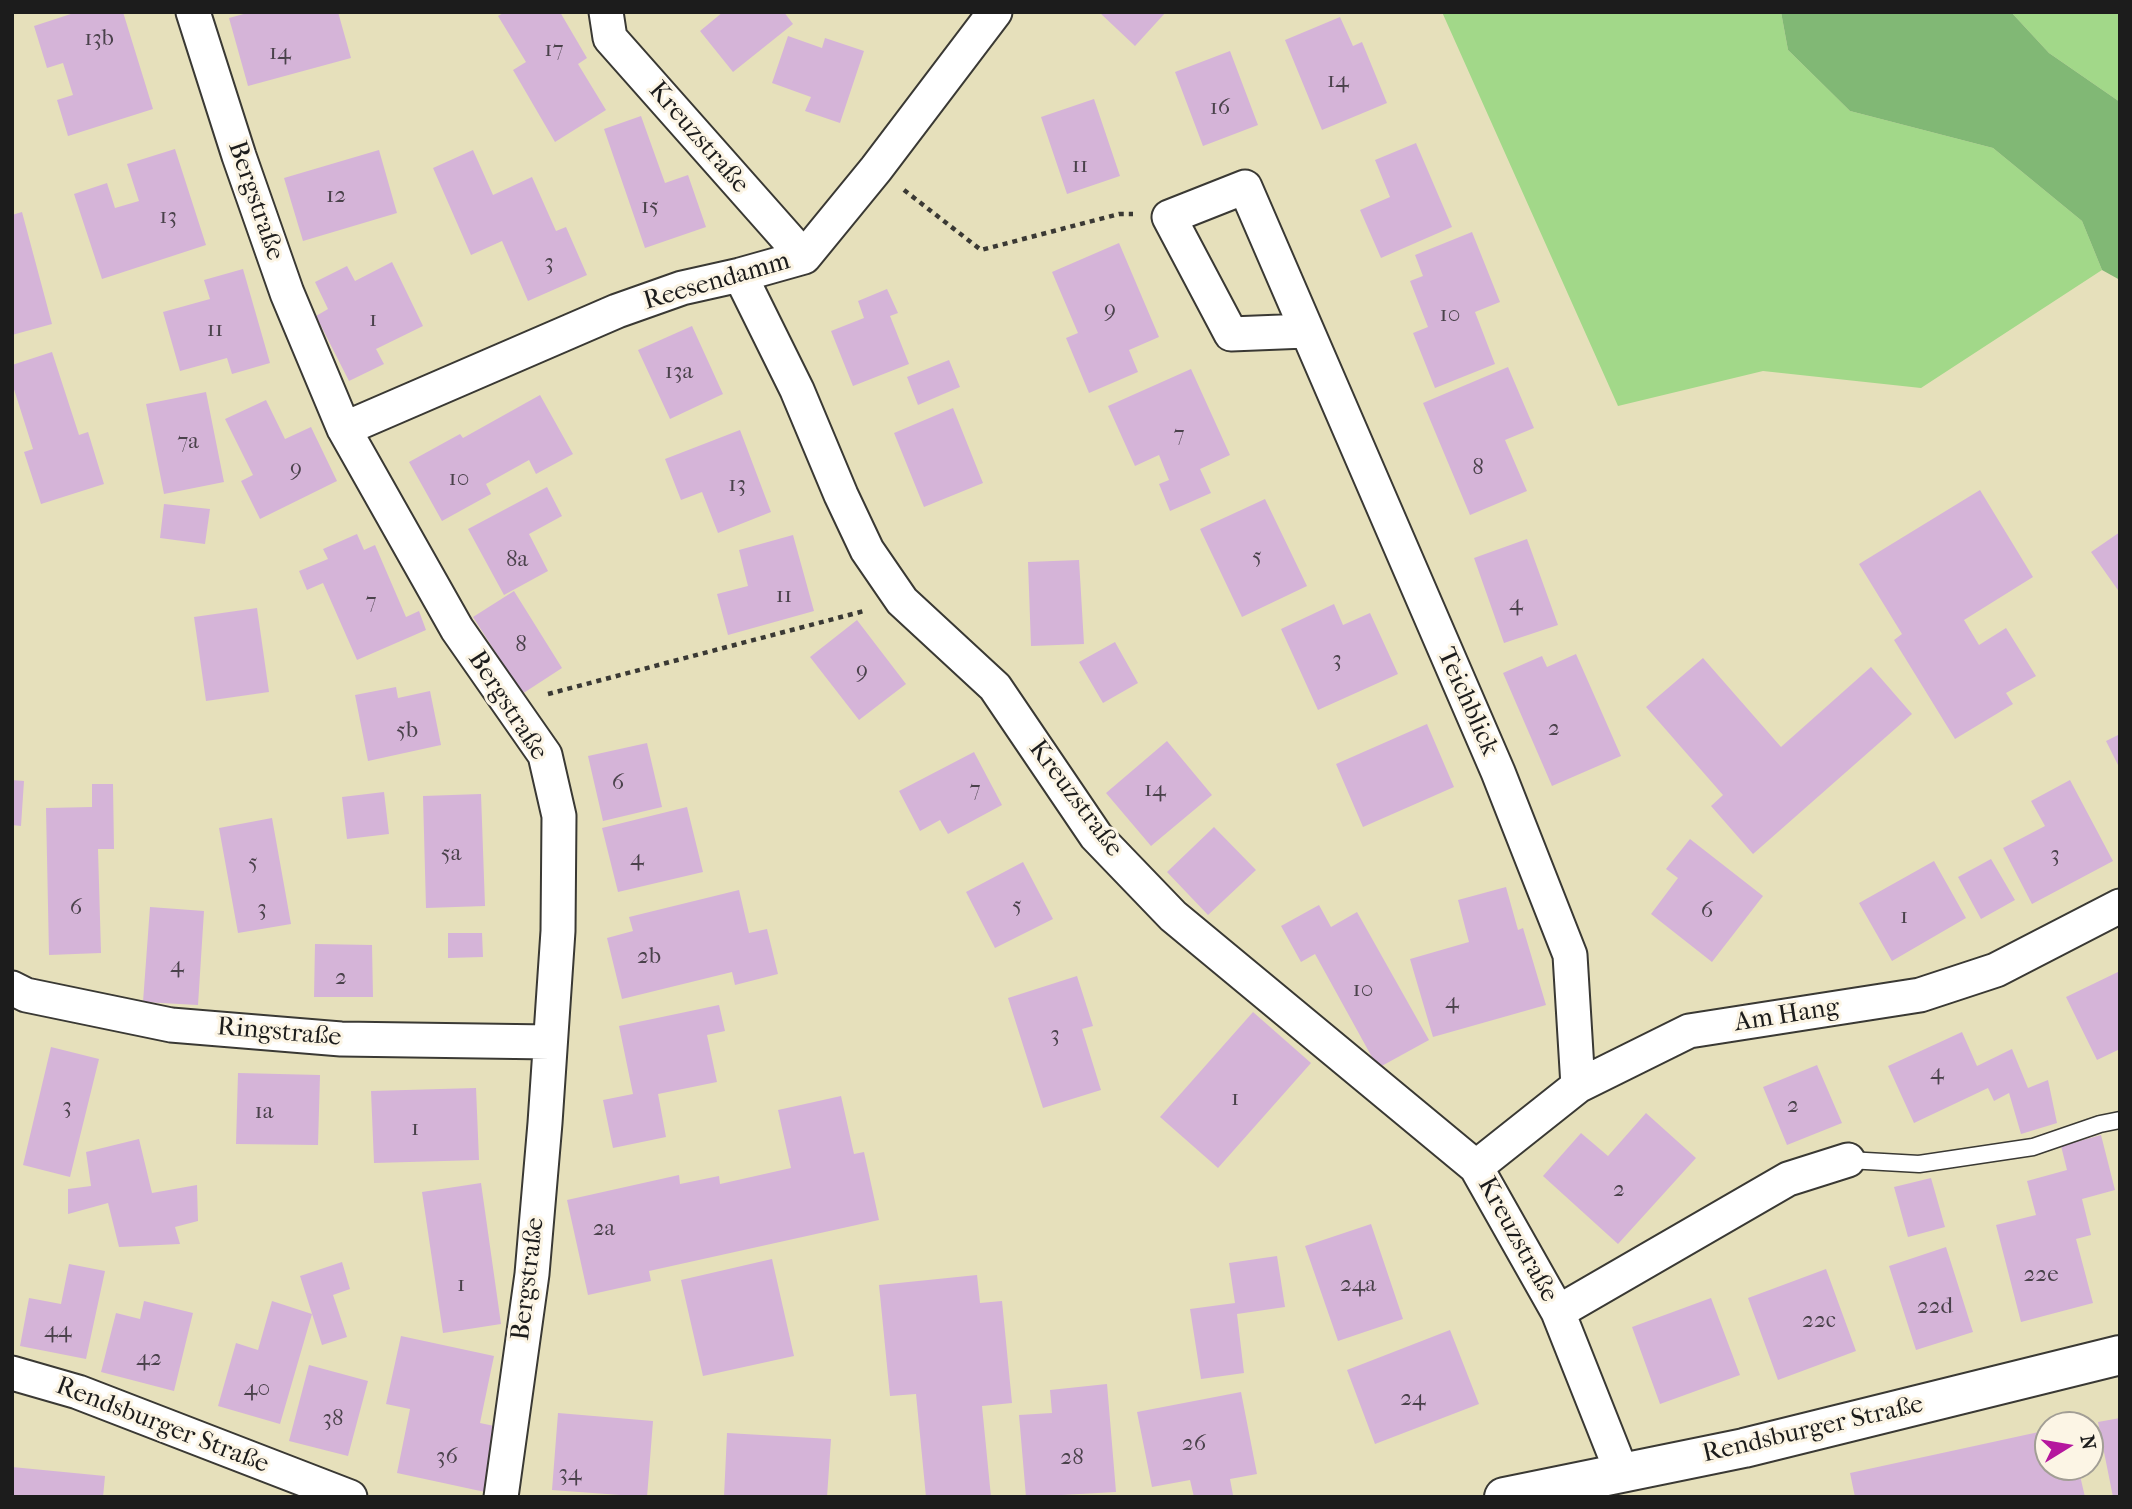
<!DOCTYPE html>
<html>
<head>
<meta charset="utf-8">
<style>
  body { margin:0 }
  #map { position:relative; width:2132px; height:1509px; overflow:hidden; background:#e6e0bb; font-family:"IM FELL French Canon",serif }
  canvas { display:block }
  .frame { position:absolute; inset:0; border:14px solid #1c1c1c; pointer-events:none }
  .north { position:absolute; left:2034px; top:1411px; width:70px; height:70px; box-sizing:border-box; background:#fcf5e5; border:2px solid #a29e95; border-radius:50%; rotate:79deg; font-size:19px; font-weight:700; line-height:28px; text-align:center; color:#1c1c1c }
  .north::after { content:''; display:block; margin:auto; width:24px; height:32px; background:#b5179e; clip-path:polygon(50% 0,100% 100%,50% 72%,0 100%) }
</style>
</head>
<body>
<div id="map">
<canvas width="2132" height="1509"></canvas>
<div class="frame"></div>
<div class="north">N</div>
</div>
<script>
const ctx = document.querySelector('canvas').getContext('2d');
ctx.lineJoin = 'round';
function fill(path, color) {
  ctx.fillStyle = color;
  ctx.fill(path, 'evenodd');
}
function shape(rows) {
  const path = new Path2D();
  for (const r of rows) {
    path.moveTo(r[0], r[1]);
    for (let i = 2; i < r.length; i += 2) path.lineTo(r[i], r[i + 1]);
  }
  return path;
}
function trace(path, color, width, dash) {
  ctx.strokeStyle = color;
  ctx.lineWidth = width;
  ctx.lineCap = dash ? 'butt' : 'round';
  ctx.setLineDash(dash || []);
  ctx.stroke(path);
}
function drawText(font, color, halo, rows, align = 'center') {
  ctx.font = font + ' "IM FELL French Canon",serif';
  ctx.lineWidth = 6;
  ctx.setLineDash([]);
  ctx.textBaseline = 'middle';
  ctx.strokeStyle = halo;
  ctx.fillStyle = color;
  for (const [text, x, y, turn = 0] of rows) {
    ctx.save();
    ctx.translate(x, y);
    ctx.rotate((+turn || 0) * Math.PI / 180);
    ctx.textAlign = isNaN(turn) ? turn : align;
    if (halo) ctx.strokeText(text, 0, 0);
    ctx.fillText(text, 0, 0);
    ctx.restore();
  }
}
const green = shape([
  [1442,12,1781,12,1788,50,1850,111,1993,148,2082,221,2102,270,1921,388,1763,371,1618,406],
  [2011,12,2120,12,2120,102,2049,53]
]);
const forest = shape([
  [1781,12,2011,12,2049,53,2120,102,2120,280,2102,270,2082,221,1993,148,1850,111,1788,50]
]);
const building = shape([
  [77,12,123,12,153,109,68,136,57,100,73,95,63,63,47,68,34,26],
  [251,12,338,12,351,58,248,86,229,18],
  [505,12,560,12,587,58,578,64,606,110,555,142,513,70,526,62,498,16],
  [723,12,784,12,793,24,733,72,700,31],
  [1099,12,1166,12,1135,46],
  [1340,17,1353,46,1362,42,1387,103,1322,130,1285,40],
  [788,36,822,48,825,38,864,51,840,123,805,111,811,97,772,83],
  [1230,51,1258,125,1203,146,1175,72],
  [1094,99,1120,176,1067,194,1041,117],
  [641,116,665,183,688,175,706,227,645,248,604,129],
  [1416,143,1452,227,1381,258,1360,210,1390,197,1375,160],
  [175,149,206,245,102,279,74,194,107,183,115,208,139,201,127,164],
  [379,150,397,213,303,241,284,178],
  [473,150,493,195,532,177,556,231,566,227,587,275,528,301,502,241,471,255,433,168],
  [22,212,52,324,12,335,12,215],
  [1472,232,1500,302,1475,312,1495,364,1435,388,1413,333,1428,327,1410,281,1423,276,1415,255],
  [1119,243,1159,337,1129,350,1138,372,1089,393,1066,338,1078,333,1052,272],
  [392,262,423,326,376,349,384,364,349,381,316,316,328,309,315,282,347,266,355,281],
  [243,269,270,363,232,374,227,358,180,371,163,312,210,299,204,280],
  [887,289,898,313,890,316,909,364,853,386,831,331,864,318,858,301],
  [692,326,723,394,670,419,638,350],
  [52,352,79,435,88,432,104,484,41,504,24,452,33,449,12,383,12,365],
  [949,360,960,387,918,405,907,377],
  [1508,367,1534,428,1505,440,1527,491,1470,515,1423,403],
  [1191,369,1230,455,1200,469,1211,493,1170,511,1159,484,1169,480,1159,455,1135,466,1108,406],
  [206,392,224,482,164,494,146,404],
  [540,395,573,454,536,474,529,460,486,484,491,494,442,521,409,462,460,434,463,438],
  [266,400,285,439,311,427,337,481,260,519,241,481,253,475,225,419],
  [953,408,983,483,924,507,894,433],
  [740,430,771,512,718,533,702,492,681,500,665,459],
  [547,487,562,516,529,534,548,571,504,595,468,529],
  [1980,490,2033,577,1964,620,1979,645,2006,628,2036,676,2006,693,2013,704,1955,739,1894,640,1902,634,1859,564],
  [1265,499,1307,586,1242,617,1200,529],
  [164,504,210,509,205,544,160,538],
  [2120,532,2120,593,2091,552],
  [357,534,364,550,375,545,406,617,419,611,426,630,357,660,323,583,307,590,299,571,328,559,323,549],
  [793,535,814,611,728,635,717,594,748,586,739,550],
  [1527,539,1558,625,1504,643,1474,558],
  [1079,560,1084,644,1031,646,1028,562],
  [514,591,562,668,522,694,473,617],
  [1334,604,1343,625,1370,613,1398,674,1318,710,1281,629],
  [257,608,269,692,206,701,194,617],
  [857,620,906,684,859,720,810,657],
  [1115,642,1138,683,1103,703,1079,662],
  [1576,654,1621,756,1552,786,1503,673,1542,656,1547,667],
  [1703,658,1781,747,1871,667,1912,714,1753,854,1711,806,1723,795,1646,707],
  [396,687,398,698,430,691,441,745,368,761,355,695],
  [1427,724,1454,787,1363,827,1336,764],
  [2120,734,2120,769,2106,741],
  [1167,741,1212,795,1151,846,1106,793],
  [647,743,662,807,603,821,588,756],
  [974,752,1002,805,948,834,940,820,920,831,899,791],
  [12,780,24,781,21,826,12,825],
  [2070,780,2113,861,2032,904,2003,848,2045,826,2031,801],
  [92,784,113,784,114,849,98,849,101,953,49,955,46,808,92,807],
  [384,792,389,834,347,839,342,797],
  [481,794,485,906,426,908,423,796],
  [687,807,703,872,618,892,602,828],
  [272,818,291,924,238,933,219,828],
  [1214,827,1256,870,1208,915,1167,872],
  [1690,839,1763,896,1712,962,1651,914,1678,878,1666,869],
  [1991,859,2015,900,1981,919,1958,877],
  [1934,861,1966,918,1892,961,1859,903],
  [1023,862,1053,919,995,948,966,892],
  [1506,887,1518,930,1523,928,1546,1005,1433,1037,1410,959,1469,942,1458,900],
  [739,890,749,933,767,929,778,974,735,985,732,972,622,999,607,938,633,931,629,917],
  [1319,905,1331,927,1357,912,1429,1040,1378,1068,1315,954,1301,962,1281,926],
  [150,907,204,911,198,1005,143,1002],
  [448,933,482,933,483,957,448,958],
  [315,944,372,945,373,997,314,997],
  [2120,971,2120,1049,2097,1060,2066,997],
  [1077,976,1093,1026,1082,1029,1101,1090,1043,1108,1008,998],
  [719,1005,725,1031,707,1035,717,1082,658,1094,666,1137,613,1148,603,1100,633,1094,619,1026],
  [1253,1012,1311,1063,1218,1168,1160,1117],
  [1962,1032,1977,1066,2012,1049,2028,1088,2048,1080,2057,1123,2021,1134,2009,1093,1994,1101,1988,1088,1914,1123,1888,1066],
  [51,1047,99,1059,70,1177,23,1165],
  [1817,1065,1842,1123,1787,1145,1763,1087],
  [238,1073,320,1075,318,1145,236,1144],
  [476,1088,479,1160,374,1163,371,1091],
  [841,1096,854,1154,864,1152,879,1220,649,1271,651,1281,588,1295,567,1200,679,1175,680,1184,719,1176,720,1184,791,1168,778,1110],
  [1646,1113,1696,1158,1618,1244,1543,1176,1581,1133,1608,1156],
  [2101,1135,2115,1190,2082,1199,2091,1235,2076,1239,2093,1303,2021,1322,1996,1225,2036,1215,2027,1181,2067,1170,2061,1146],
  [139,1139,152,1193,197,1185,198,1221,175,1227,180,1244,119,1247,108,1203,68,1214,68,1189,91,1186,86,1152],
  [1931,1178,1945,1227,1908,1237,1894,1187],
  [481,1183,501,1324,443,1333,422,1192],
  [1371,1224,1403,1319,1338,1341,1305,1246],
  [1946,1247,1973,1332,1916,1350,1889,1266],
  [1277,1256,1285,1307,1237,1314,1244,1373,1201,1379,1190,1309,1235,1303,1229,1263],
  [772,1259,794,1356,703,1376,681,1280],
  [342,1262,350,1289,333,1295,347,1337,322,1345,300,1276],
  [69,1264,105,1271,86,1359,20,1346,29,1298,61,1304],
  [1826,1269,1856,1351,1778,1380,1748,1298],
  [977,1275,980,1303,1002,1301,1012,1403,982,1406,991,1497,926,1497,916,1394,890,1396,879,1285],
  [1711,1298,1740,1375,1660,1404,1632,1327],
  [144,1301,193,1313,174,1391,101,1372,116,1313,140,1319],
  [272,1301,312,1314,280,1424,218,1406,236,1343,258,1350],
  [1450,1330,1479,1404,1375,1444,1347,1370],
  [401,1336,494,1356,480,1423,499,1427,485,1492,397,1473,410,1409,386,1404],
  [309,1365,368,1381,348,1456,289,1441],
  [1107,1384,1116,1492,1026,1497,1019,1415,1052,1413,1050,1390],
  [1241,1392,1257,1474,1230,1479,1233,1495,1224,1497,1194,1497,1190,1480,1152,1487,1137,1412],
  [558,1413,653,1421,647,1497,552,1490],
  [2120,1418,2120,1497,2113,1497,2098,1422],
  [2048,1430,2048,1467,2078,1467,2085,1497,1855,1497,1850,1473],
  [727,1433,831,1439,827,1497,724,1497],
  [12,1467,105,1476,103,1497,12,1497]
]);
const path = shape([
  [904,190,981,250,1119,214,1133,214],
  [548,694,864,611]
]);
const service = shape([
  [1848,1160,1919,1164,2033,1147,2100,1124,2120,1120]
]);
const minor = shape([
  [193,12,239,156,287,293,344,429,457,629,545,755,559,816,558,931,545,1123,532,1274,501,1497],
  [606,12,610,38,804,257],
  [740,275,797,390,841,495,867,550,902,601,995,687,1096,836,1173,916,1476,1167,1558,1312,1622,1473],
  [1306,331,1231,334,1169,217,1245,187,1498,772,1570,955,1578,1086],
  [344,429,617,311,682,288,740,275,804,257,876,169,995,12],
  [12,988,26,995,171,1025,341,1039,550,1042],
  [1476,1167,1578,1086,1689,1031,1920,995,1996,970,2120,906],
  [1558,1312,1788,1179,1848,1160],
  [12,1373,78,1392,350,1497]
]);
const tertiary = shape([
  [1504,1497,1744,1448,2120,1355]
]);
const numberNames = [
  ["13b",99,39],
  ["17",554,50],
  ["14",280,53],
  ["14",1338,81],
  ["16",1220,108],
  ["11",1080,166],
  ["12",336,196],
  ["15",650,207],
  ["13",168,217],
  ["3",549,263],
  ["9",1110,310],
  ["10",1450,315],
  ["1",373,320],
  ["11",215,330],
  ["13a",679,372],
  ["7",1179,435],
  ["7a",188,442],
  ["8",1478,468],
  ["9",296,469],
  ["10",459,479],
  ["13",737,485],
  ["5",1257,557],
  ["8a",517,560],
  ["11",784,596],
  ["7",371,602],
  ["4",1516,604],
  ["8",521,645],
  ["3",1337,660],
  ["9",862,671],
  ["2",1554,729],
  ["5b",407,731],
  ["6",618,783],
  ["7",975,790],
  ["14",1155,790],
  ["5a",451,854],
  ["3",2055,855],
  ["4",637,859],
  ["5",253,863],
  ["5",1017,906],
  ["6",76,908],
  ["3",262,909],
  ["6",1707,911],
  ["1",1904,917],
  ["2b",649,957],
  ["4",177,966],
  ["2",341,978],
  ["10",1363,990],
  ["4",1452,1002],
  ["3",1055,1035],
  ["4",1937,1073],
  ["1",1235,1099],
  ["2",1793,1106],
  ["3",67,1107],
  ["1a",264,1112],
  ["1",415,1129],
  ["2",1619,1190],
  ["2a",604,1229],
  ["22e",2041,1275],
  ["1",461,1285],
  ["24a",1358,1285],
  ["22d",1935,1307],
  ["22c",1819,1321],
  ["44",58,1331],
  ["42",149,1359],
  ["40",257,1389],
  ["24",1413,1399],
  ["38",333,1419],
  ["26",1194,1444],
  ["36",447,1457],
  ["28",1072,1458],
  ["34",570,1474]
];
const streetNames = [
  ["Kreuzstraße",698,138,49],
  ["Bergstraße",255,201,71],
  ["Reesendamm",717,282,-16],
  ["Teichblick",1467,702,66],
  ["Bergstraße",507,706,57],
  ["Kreuzstraße",1075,799,53],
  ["Am Hang",1787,1016,-9],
  ["Ringstraße",279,1033,5],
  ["Kreuzstraße",1517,1240,61],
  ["Bergstraße",529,1279,-83],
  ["Rendsburger Straße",162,1426,21],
  ["Rendsburger Straße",1813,1430,-13]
];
fill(green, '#a2d889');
fill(forest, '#81b875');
fill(building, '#d5b4d8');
trace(service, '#3a3934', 19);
trace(minor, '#3a3934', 37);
trace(tertiary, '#3a3934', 42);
trace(path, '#3a3934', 4.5, [5, 5]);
trace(service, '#fff', 16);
trace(minor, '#fff', 33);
trace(tertiary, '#fff', 38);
drawText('23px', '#4a424b', null, numberNames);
drawText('26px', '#1c1c1c', '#fcf5e5', streetNames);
</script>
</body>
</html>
